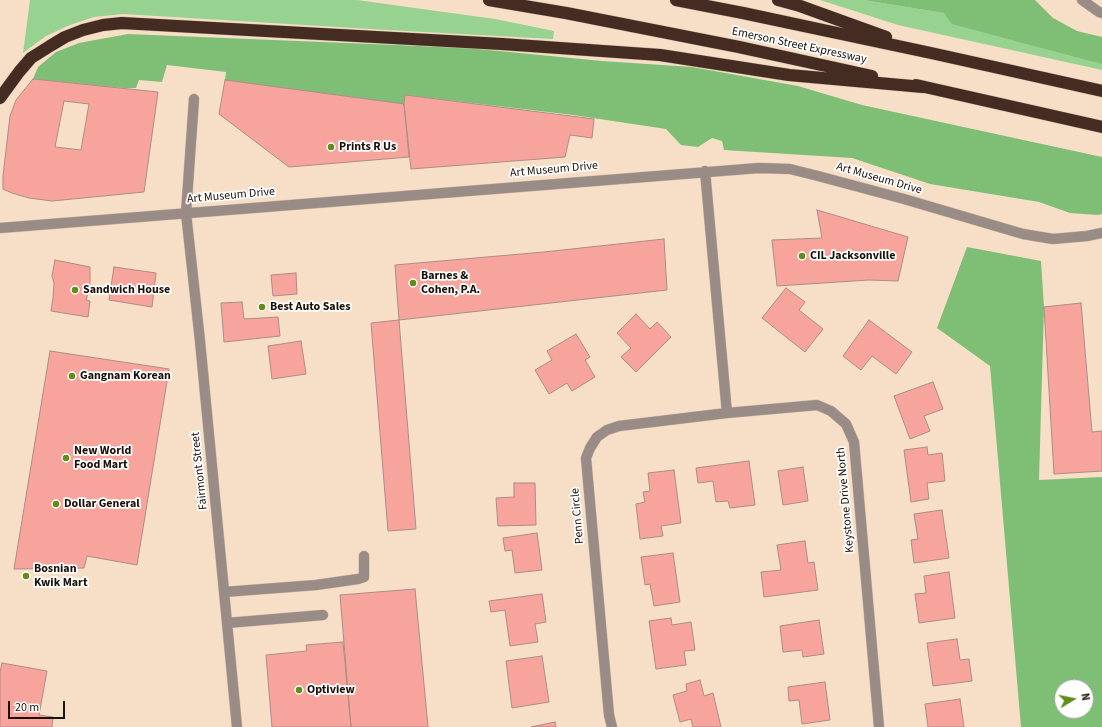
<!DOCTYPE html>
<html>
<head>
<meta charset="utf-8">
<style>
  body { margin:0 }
  #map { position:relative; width:1102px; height:727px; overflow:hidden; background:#f7dec7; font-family:"Source Sans 3",sans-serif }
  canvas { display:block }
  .north { position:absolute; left:1054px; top:679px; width:40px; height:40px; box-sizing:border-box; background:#fff; border:1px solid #a3a09d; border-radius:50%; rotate:80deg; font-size:11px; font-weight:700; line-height:16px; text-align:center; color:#1a1109 }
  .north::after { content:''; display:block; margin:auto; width:14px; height:18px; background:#628c1c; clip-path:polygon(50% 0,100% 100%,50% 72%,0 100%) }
  .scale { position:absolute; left:8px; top:701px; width:57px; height:18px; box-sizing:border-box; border:2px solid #1a1109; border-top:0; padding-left:5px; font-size:12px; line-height:14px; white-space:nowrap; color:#1a1109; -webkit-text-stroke:3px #fff; paint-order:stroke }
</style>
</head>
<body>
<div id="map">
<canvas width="1102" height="727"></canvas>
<div class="north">N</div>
<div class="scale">20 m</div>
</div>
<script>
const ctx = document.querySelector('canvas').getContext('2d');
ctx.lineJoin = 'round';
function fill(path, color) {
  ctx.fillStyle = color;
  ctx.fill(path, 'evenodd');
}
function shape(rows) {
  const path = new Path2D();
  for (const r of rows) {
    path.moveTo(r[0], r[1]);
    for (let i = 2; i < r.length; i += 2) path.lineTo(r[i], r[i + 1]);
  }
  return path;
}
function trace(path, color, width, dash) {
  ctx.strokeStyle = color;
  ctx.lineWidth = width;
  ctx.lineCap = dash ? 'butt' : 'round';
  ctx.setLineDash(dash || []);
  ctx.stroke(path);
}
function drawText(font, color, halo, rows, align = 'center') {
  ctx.font = font + ' "Source Sans 3",sans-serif';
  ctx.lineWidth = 3.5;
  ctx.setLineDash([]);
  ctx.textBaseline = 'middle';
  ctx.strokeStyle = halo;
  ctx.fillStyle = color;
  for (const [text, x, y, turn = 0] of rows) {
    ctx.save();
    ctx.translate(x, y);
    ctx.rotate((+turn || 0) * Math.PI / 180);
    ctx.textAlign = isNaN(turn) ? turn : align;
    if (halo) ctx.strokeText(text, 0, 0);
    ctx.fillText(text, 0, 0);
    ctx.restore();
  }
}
const green = shape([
  [30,0,357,0,495,19,554,31,553,39,387,30,123,14,94,17,70,25,46,36,23,53],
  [820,0,863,0,945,13,1102,64,1102,70,898,25]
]);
const forest = shape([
  [863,0,1035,0,1053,18,1077,31,1102,37,1102,64,1023,43,952,24,944,13],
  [128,34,468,48,602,61,692,67,798,86,862,105,1102,157,1102,214,1098,215,1070,213,1039,202,930,184,852,158,724,150,722,141,712,138,698,147,681,145,666,129,573,115,405,95,404,104,225,80,226,72,167,65,162,82,139,80,136,88,124,88,33,79,38,67,56,52,79,43],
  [967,247,1041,261,1044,307,1039,480,1102,477,1102,727,1021,727,990,366,937,328],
  [1062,687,1086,687,1086,711,1062,711]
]);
const building = shape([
  [33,79,158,92,144,192,52,201,29,198,12,193,3,189,3,176,10,116,16,100,33,79],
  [225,80,404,104,409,157,289,167,219,114,225,80],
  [405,95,594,119,592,138,570,135,565,157,411,169,404,104,405,95],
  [64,101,89,104,81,150,55,147,64,101],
  [817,210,908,237,898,281,869,280,777,286,772,240,822,238,817,210],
  [664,239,667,290,399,320,395,265,544,252,664,239],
  [55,260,90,267,90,287,86,300,90,301,88,317,51,311,53,298,54,283,52,276,55,260],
  [114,267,156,273,152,307,109,300,114,267],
  [296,273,297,294,273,296,271,275,296,273],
  [786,288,805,302,799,310,823,329,805,352,762,318,786,288],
  [242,302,244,319,278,317,280,336,224,342,221,303,242,302],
  [1081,303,1092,432,1102,431,1102,471,1054,474,1044,307,1081,303],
  [636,314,650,329,657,322,671,337,636,372,621,357,631,348,617,333,636,314],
  [399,320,416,529,388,531,371,323,399,320],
  [869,320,912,352,896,374,872,356,861,370,843,356,869,320],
  [576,334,590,357,585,360,595,377,572,391,567,383,549,394,535,370,552,360,547,351,576,334],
  [301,341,306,374,272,379,268,346,301,341],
  [50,351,169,369,137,565,87,556,84,568,14,569,50,351],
  [933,382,943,409,924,416,930,431,910,439,894,396,933,382],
  [927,447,928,455,942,453,945,481,927,483,929,499,911,502,904,450,927,447],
  [749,461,755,505,730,508,728,501,716,502,713,481,698,483,696,468,749,461],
  [803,467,808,501,783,505,778,471,803,467],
  [674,470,681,523,661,526,663,536,640,539,636,504,645,502,643,492,650,491,648,473,674,470],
  [514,483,535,483,536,525,498,526,496,498,514,497,514,483],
  [942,510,949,558,914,563,911,540,918,539,914,514,942,510],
  [537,533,542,570,515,573,512,550,505,551,503,538,537,533],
  [805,541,808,563,814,562,818,590,764,597,761,572,781,570,777,545,805,541],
  [673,553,680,602,654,606,650,584,645,585,641,557,673,553],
  [949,572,955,618,919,623,915,594,926,593,924,576,949,572],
  [415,589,428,727,351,727,340,595,415,589],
  [542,594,546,622,535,624,538,642,510,646,505,610,491,612,489,601,542,594],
  [671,618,672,625,691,622,695,650,684,651,686,665,656,669,649,621,671,618],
  [819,620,824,654,803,657,802,650,783,652,780,626,819,620],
  [957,639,960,660,969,659,972,681,933,686,927,643,957,639],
  [343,642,351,727,272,727,266,655,307,651,306,645,343,642],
  [542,656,549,702,512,708,506,661,542,656],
  [2,663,47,671,39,715,53,717,52,727,0,727,0,672,2,663],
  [700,680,704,696,713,693,721,727,693,727,691,719,680,722,673,695,687,691,686,684,700,680],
  [825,682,830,720,802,724,799,700,789,701,788,687,825,682],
  [960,699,964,727,928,727,925,704,960,699],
  [555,722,556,727,531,727,555,722]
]);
const minor = shape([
  [1082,0,1099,12,1102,13],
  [194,99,186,213,200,341,237,727],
  [705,171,727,413],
  [0,228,759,168,790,169,818,176,904,199,1023,234,1053,239,1087,236,1102,233],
  [224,592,316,585,358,579,364,577,364,556],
  [227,623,323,615],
  [612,727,609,715,586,458,590,448,597,437,607,430,619,426,727,413,817,405,831,411,846,424,854,442,879,727]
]);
const highway = shape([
  [489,0,566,13,739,47,872,76],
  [676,0,743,13,931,53,1102,91],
  [778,0,800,6,886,37],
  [916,85,1102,127],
  [0,98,19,72,31,58,50,46,65,37,83,30,103,25,122,23,502,44,660,55,789,75,923,87]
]);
const markers = [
  [331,147,4,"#628c1c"],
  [802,256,4,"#628c1c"],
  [413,283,4,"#628c1c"],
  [75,290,4,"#628c1c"],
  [262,307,4,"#628c1c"],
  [72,376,4,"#628c1c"],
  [66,458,4,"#628c1c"],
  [56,504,4,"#628c1c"],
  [26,576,4,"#628c1c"],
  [299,690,4,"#628c1c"]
];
const streetNames = [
  ["Emerson Street Expressway",799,46,12],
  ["Art Museum Drive",554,170,-5],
  ["Art Museum Drive",879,179,16],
  ["Art Museum Drive",231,196,-5],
  ["Fairmont Street",200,471,-96],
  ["Keystone Drive North",846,500,-95],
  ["Penn Circle",578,516,-95]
];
const poiNames = [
  ["Prints R Us",339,147],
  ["CIL Jacksonville",810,256],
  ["Barnes &",421,276],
  ["Cohen, P.A.",421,290],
  ["Sandwich House",83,290],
  ["Best Auto Sales",270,307],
  ["Gangnam Korean",80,376],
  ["New World",74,451],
  ["Food Mart",74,465],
  ["Dollar General",64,504],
  ["Bosnian",34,569],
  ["Kwik Mart",34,583],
  ["Optiview",307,690]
];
fill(green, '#98d290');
fill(forest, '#7ebf75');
fill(building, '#f7a59c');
trace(building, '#ac8b87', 1);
trace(minor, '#cfb9a5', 11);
trace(highway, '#cfb9a5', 13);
trace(minor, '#998b86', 10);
trace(highway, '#452c22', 12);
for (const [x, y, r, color] of markers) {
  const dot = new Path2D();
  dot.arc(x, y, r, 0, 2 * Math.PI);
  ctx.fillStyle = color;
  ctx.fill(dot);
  trace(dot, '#fff', 1.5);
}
drawText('12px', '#1a1109', '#fff', streetNames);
drawText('bold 12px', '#1a1109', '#fff', poiNames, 'left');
</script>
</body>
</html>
